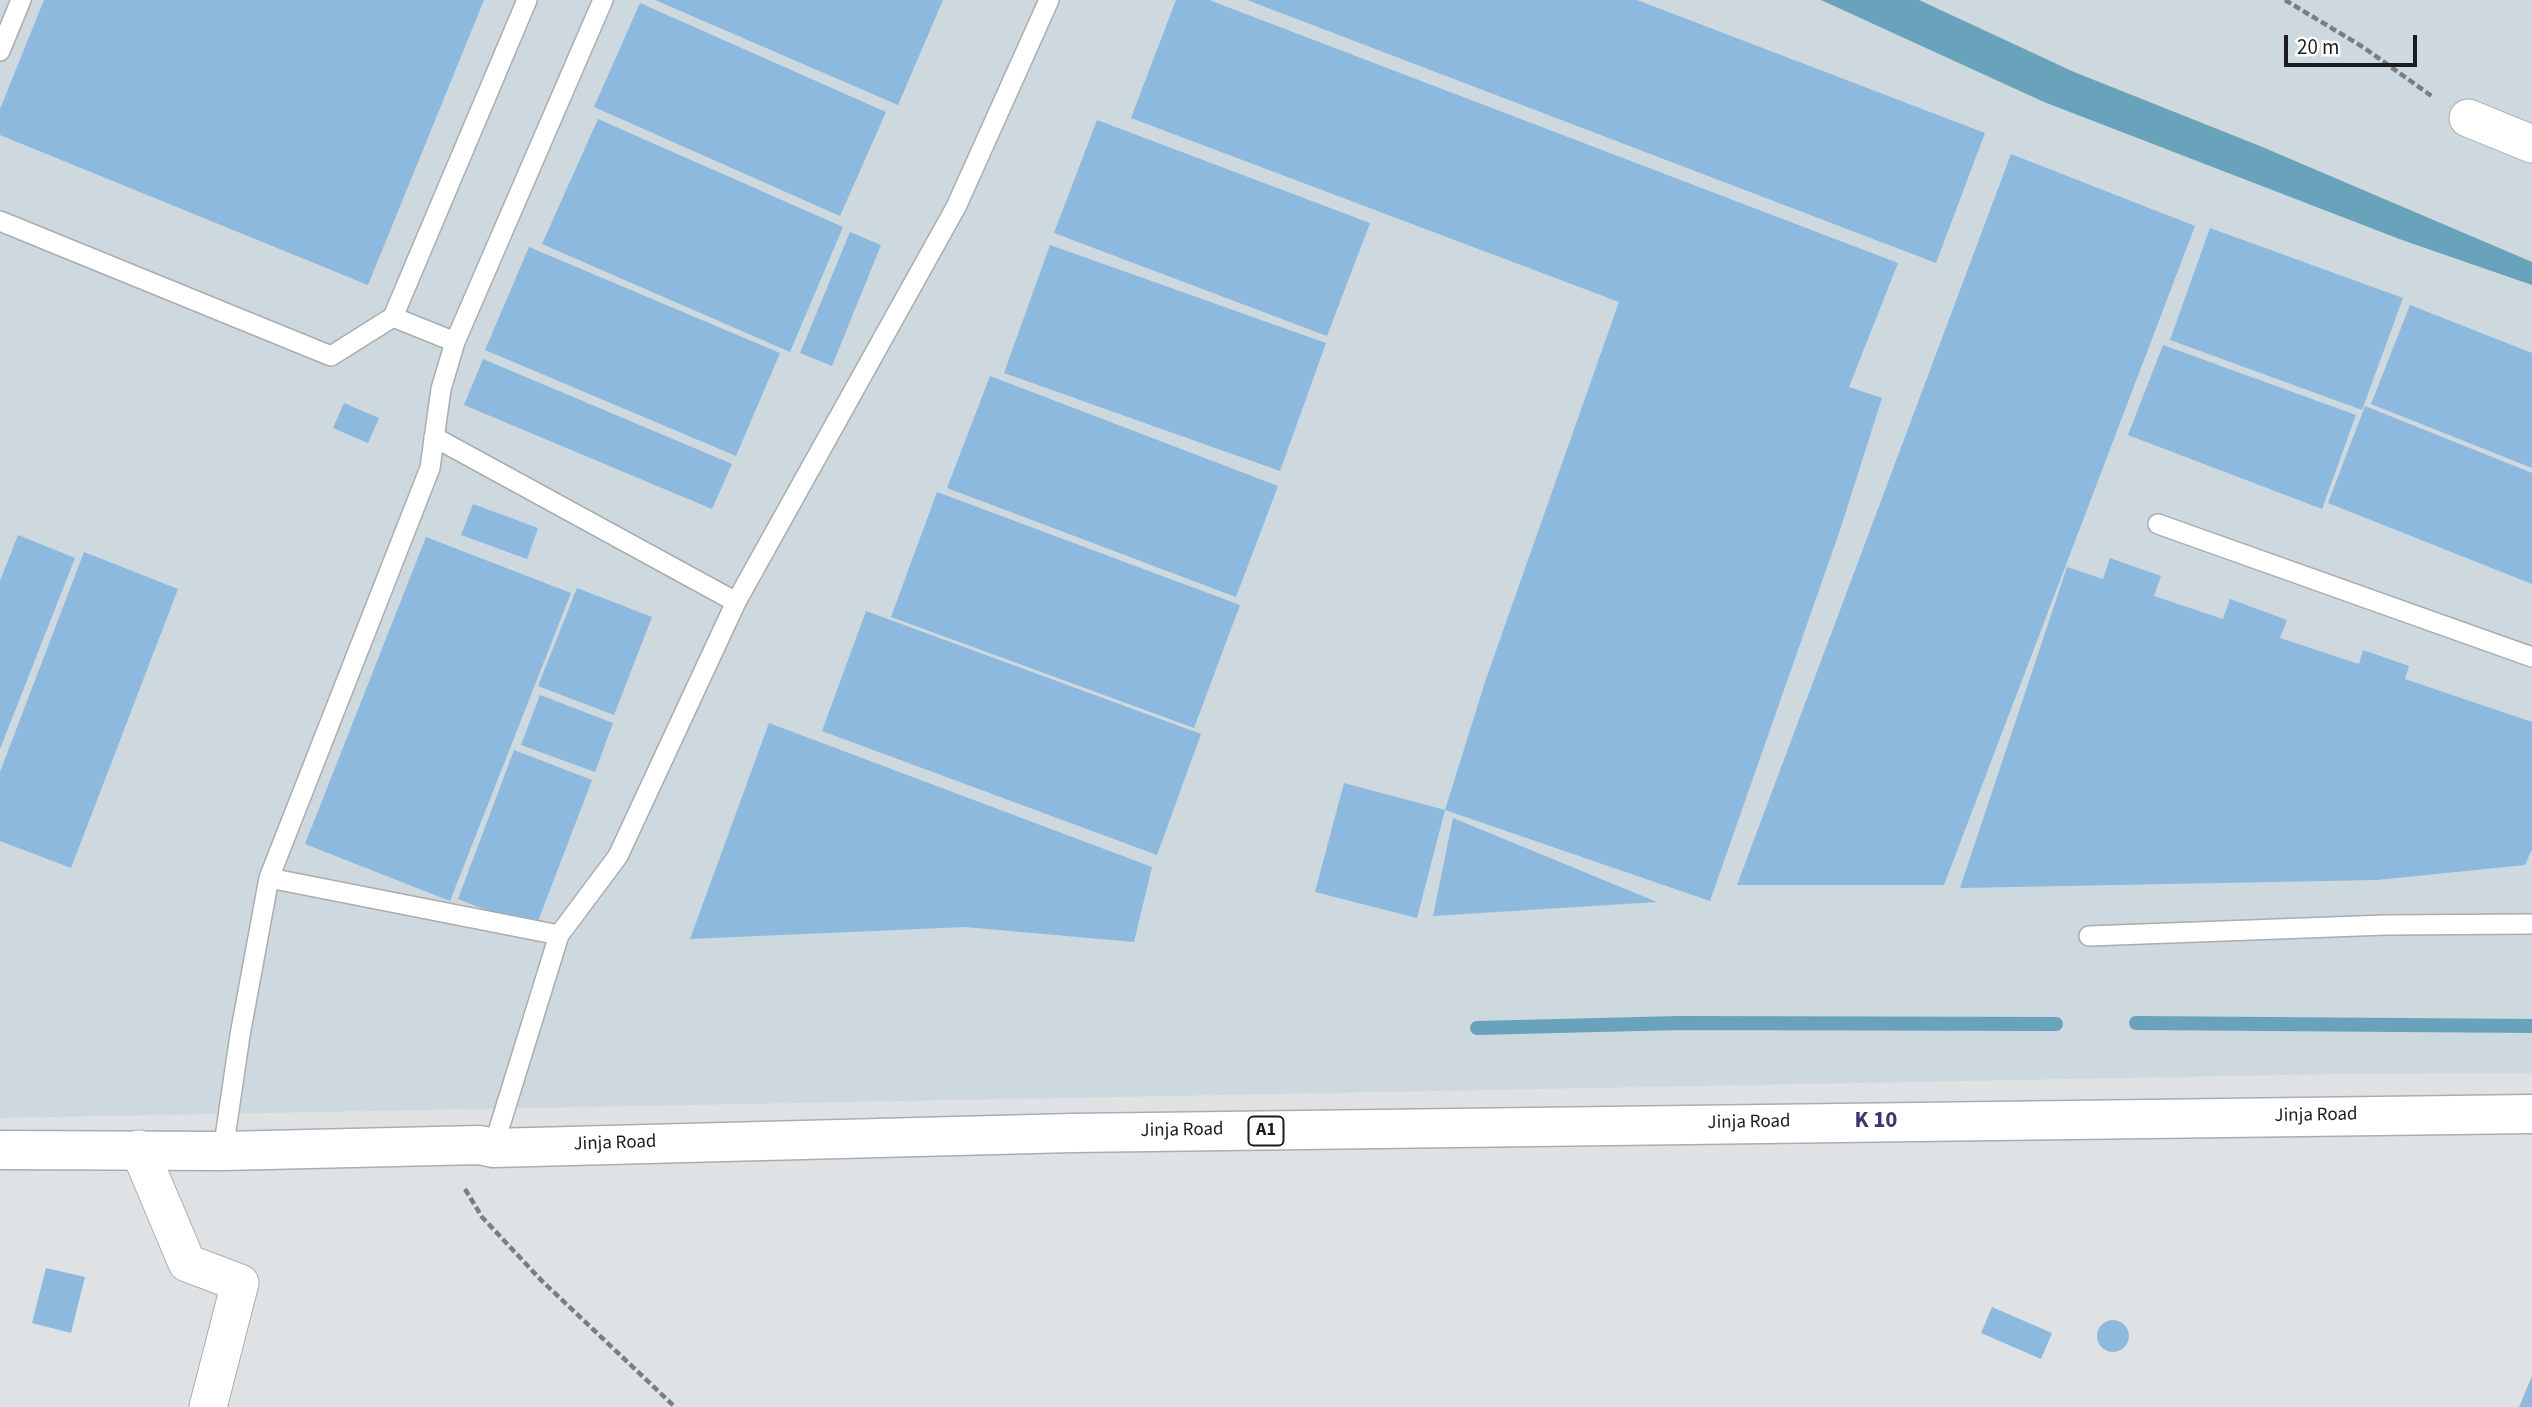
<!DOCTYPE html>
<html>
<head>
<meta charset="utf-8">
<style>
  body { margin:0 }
  #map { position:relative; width:2532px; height:1407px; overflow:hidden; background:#dfe2e4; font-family:"Source Sans 3",sans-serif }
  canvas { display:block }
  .scale { position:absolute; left:2284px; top:35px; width:133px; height:32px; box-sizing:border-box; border:4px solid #1b1c1d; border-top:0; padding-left:9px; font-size:21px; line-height:24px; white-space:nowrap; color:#1b1c1d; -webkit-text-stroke:5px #fff; paint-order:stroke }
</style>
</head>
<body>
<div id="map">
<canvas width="2532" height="1407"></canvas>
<div class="scale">20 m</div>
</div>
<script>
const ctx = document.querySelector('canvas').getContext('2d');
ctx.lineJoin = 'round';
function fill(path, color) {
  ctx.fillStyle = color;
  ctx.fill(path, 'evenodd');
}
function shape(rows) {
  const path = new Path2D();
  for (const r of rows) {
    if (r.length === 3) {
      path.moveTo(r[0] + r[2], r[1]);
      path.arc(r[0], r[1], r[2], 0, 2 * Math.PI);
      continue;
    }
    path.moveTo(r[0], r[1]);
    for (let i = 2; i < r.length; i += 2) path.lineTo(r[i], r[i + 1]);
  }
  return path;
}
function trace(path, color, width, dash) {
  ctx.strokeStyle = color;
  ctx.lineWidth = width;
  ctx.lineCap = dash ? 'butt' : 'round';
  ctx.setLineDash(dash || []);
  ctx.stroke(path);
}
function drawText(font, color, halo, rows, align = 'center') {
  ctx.font = font + ' "Source Sans 3",sans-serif';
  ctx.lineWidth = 6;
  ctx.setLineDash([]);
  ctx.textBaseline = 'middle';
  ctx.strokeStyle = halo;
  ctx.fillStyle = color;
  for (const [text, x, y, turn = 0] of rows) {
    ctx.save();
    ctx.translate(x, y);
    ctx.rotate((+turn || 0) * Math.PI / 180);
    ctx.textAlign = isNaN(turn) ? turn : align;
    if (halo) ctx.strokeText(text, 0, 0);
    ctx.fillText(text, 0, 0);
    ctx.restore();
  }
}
const built = shape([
  [0,0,2532,0,2532,1073,2336,1074,0,1118]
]);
const water = shape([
  [1821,0,1919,0,2074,72,2260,146,2532,262,2532,285,2402,240,2044,102]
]);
const stream = shape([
  [2136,1023,2532,1026],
  [1477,1028,1680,1023,2056,1024]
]);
const building = shape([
  [44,0,484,0,368,285,0,135,0,109],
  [655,0,943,0,898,105],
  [1176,0,1209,0,1898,263,1849,387,1882,398,1840,530,1710,901,1445,810,1417,918,1315,892,1344,783,1445,810,1486,679,1619,302,1131,118],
  [1247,0,1637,0,1985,133,1936,263],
  [640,3,886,112,840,216,594,107],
  [598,119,843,227,790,352,542,244],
  [1097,120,1370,223,1327,336,1054,233],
  [2011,154,2195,226,1944,885,1737,885],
  [2210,228,2403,298,2362,410,2170,340],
  [850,232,881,245,832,366,800,353],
  [1050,245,1326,343,1280,471,1004,373],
  [529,247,780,353,736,456,485,350],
  [2410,305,2532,353,2532,468,2371,404],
  [2163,345,2356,415,2322,509,2128,435],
  [483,359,732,464,712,509,464,405],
  [990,376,1278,486,1236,597,947,488],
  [344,403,379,418,368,443,333,428],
  [2365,406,2532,473,2532,584,2328,503],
  [937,492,1240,605,1194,728,891,617],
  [473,504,538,528,527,559,461,535],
  [18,535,75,558,0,749,0,581],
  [426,537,571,593,450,901,305,844],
  [84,552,178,589,71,868,0,841,0,772],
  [2110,558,2161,576,2154,596,2223,619,2230,599,2287,620,2280,638,2359,664,2363,650,2409,666,2405,679,2532,722,2532,849,2525,865,2377,880,1960,888,2067,567,2103,579],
  [577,588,652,617,614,715,538,686],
  [866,611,1201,734,1157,855,822,731],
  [540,695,613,723,595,772,521,745],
  [769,723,1152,867,1134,942,965,927,690,939],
  [514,750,592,780,535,929,458,899],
  [1453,818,1657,902,1433,916],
  [46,1268,85,1277,71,1333,32,1323],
  [1992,1307,2052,1333,2041,1359,1981,1333],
  [2113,1336,16],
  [2532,1376,2532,1407,2519,1407]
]);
const path = shape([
  [2285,0,2363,47,2433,97],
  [465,1189,482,1217,541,1280,675,1407]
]);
const lane = shape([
  [0,51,21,0],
  [0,221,331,356,393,317,527,0],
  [393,317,455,342],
  [434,437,736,602],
  [2158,524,2532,657],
  [559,935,269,878,430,468,441,389,455,342,603,0],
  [2089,936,2385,925,2532,924],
  [493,1148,559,935,618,856,736,602,956,207,1049,0],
  [223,1151,240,1035,269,878]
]);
const street = shape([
  [2468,118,2532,144],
  [139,1149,187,1263,240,1283,208,1407]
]);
const highway = shape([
  [0,1150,223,1151,480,1145,493,1148,1072,1133,2532,1114]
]);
const shields = [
  [1266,1131,35]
];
const shieldNames = [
  ["A1",1266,1131]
];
const streetNames = [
  ["Jinja Road",2316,1116,-1],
  ["Jinja Road",1749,1123,-1],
  ["Jinja Road",1182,1131,-1],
  ["Jinja Road",615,1144,-2]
];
const quarterNames = [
  ["K 10",1876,1122]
];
fill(built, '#ced8df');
fill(water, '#68a2bb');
trace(stream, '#68a2bb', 14);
fill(building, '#8cb9dd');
trace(lane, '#aaacaf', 22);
trace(street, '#aaacaf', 39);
trace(highway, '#aaacaf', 41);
trace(path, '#7b7d7f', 4.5, [7, 3.5]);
trace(lane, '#fff', 19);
trace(street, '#fff', 37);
trace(highway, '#fff', 38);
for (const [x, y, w] of shields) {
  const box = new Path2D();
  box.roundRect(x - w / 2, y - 14.5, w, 29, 5);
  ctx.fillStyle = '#fff';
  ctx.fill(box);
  trace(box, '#1b1c1d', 2);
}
drawText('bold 18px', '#1b1c1d', null, shieldNames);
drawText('19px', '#1b1c1d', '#fff', streetNames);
drawText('bold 23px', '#3e3672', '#fff', quarterNames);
</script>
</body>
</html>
